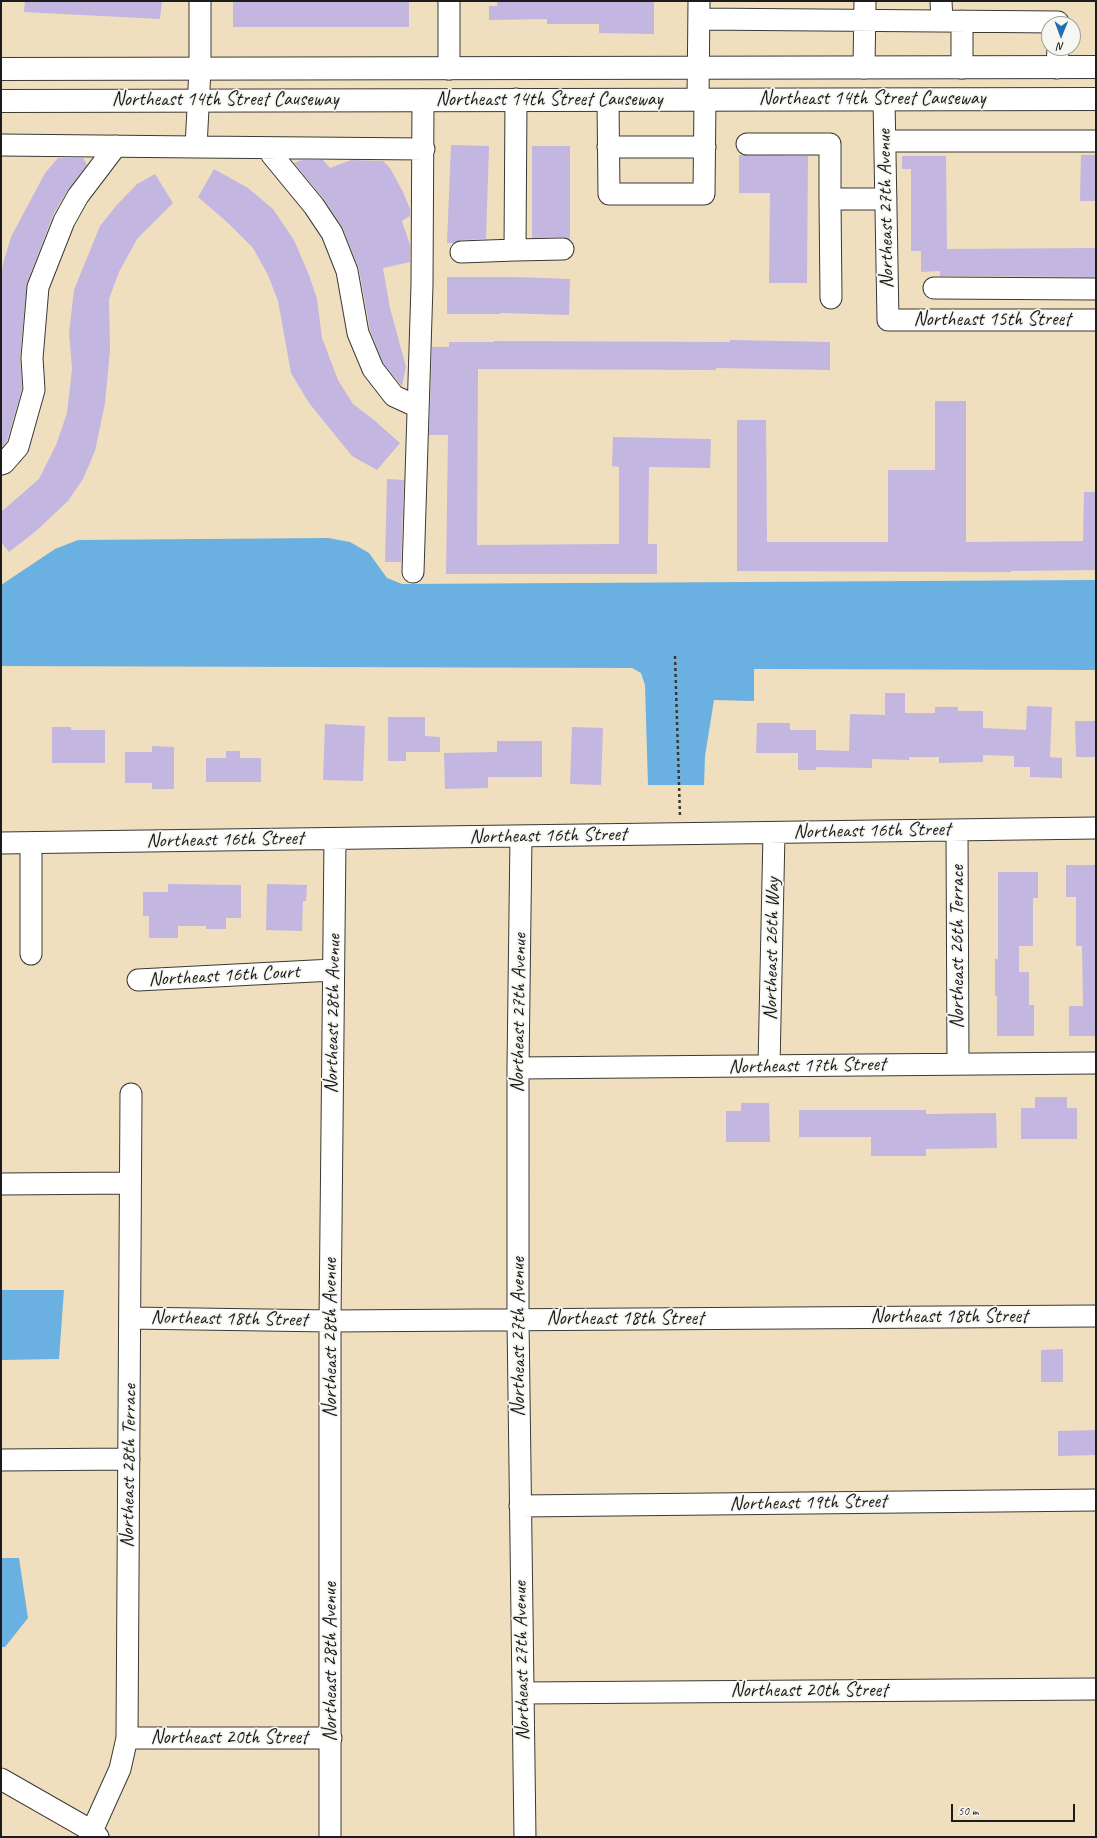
<!DOCTYPE html>
<html>
<head>
<meta charset="utf-8">
<style>
  body { margin:0 }
  #map { position:relative; width:1097px; height:1838px; overflow:hidden; background:#efdfbf; font-family:Caveat,sans-serif }
  canvas { display:block }
  .frame { position:absolute; inset:0; border:2px solid #1c1c1c; pointer-events:none }
  .north { position:absolute; left:1041px; top:16px; width:40px; height:40px; box-sizing:border-box; background:#f6f6f2; border:1px solid #9f9f9c; border-radius:50%; rotate:181deg; font-size:11px; font-weight:700; line-height:16px; text-align:center; color:#1c1c1c }
  .north::after { content:''; display:block; margin:auto; width:14px; height:18px; background:#1f6fb2; clip-path:polygon(50% 0,100% 100%,50% 72%,0 100%) }
  .scale { position:absolute; left:951px; top:1804px; width:124px; height:18px; box-sizing:border-box; border:2px solid #1c1c1c; border-top:0; padding-left:5px; font-size:12px; line-height:14px; white-space:nowrap; color:#1c1c1c; -webkit-text-stroke:3px #f6f6f2; paint-order:stroke }
</style>
</head>
<body>
<div id="map">
<canvas width="1097" height="1838"></canvas>
<div class="frame"></div>
<div class="north">N</div>
<div class="scale">50 m</div>
</div>
<script>
const ctx = document.querySelector('canvas').getContext('2d');
ctx.lineJoin = 'round';
function fill(path, color) {
  ctx.fillStyle = color;
  ctx.fill(path, 'evenodd');
}
function shape(rows) {
  const path = new Path2D();
  for (const r of rows) {
    path.moveTo(r[0], r[1]);
    for (let i = 2; i < r.length; i += 2) path.lineTo(r[i], r[i + 1]);
  }
  return path;
}
function trace(path, color, width, dash) {
  ctx.strokeStyle = color;
  ctx.lineWidth = width;
  ctx.lineCap = dash ? 'butt' : 'round';
  ctx.setLineDash(dash || []);
  ctx.stroke(path);
}
function drawText(font, color, halo, rows, align = 'center') {
  ctx.font = font + ' Caveat,sans-serif';
  ctx.lineWidth = 3.5;
  ctx.setLineDash([]);
  ctx.textBaseline = 'middle';
  ctx.strokeStyle = halo;
  ctx.fillStyle = color;
  for (const [text, x, y, turn = 0] of rows) {
    ctx.save();
    ctx.translate(x, y);
    ctx.rotate((+turn || 0) * Math.PI / 180);
    ctx.textAlign = isNaN(turn) ? turn : align;
    if (halo) ctx.strokeText(text, 0, 0);
    ctx.fillText(text, 0, 0);
    ctx.restore();
  }
}
const water = shape([
  [328,538,350,542,369,553,387,578,402,584,1096,580,1096,670,754,669,754,701,714,700,705,756,704,785,648,785,645,685,641,673,632,668,1,666,1,585,55,549,78,540],
  [1,1290,64,1290,59,1359,1,1360],
  [1,1558,19,1558,28,1618,5,1647,1,1647]
]);
const building = shape([
  [25,1,162,1,160,19,24,12],
  [233,1,409,1,409,27,233,27],
  [497,1,654,1,654,34,599,33,599,24,547,24,547,19,489,20,489,6,497,6],
  [451,145,489,146,486,239,461,240,453,243,447,243],
  [532,146,570,146,570,240,563,237,532,238],
  [739,155,808,156,807,283,769,283,770,193,739,193],
  [1081,155,1096,155,1096,201,1080,201],
  [902,156,946,156,947,249,1096,248,1096,277,940,276,940,271,921,272,921,251,911,251,911,169,902,169],
  [58,158,83,158,87,165,68,190,53,215,27,283,20,357,22,389,7,441,1,448,1,283,3,264,11,237,45,173],
  [302,160,323,160,330,168,351,160,383,161,390,168,403,192,410,209,410,216,402,221,410,245,410,262,383,268,390,308,406,367,402,386,383,363,370,330,359,269,343,228,323,198,294,163],
  [214,169,248,188,273,209,294,240,309,275,317,299,322,338,338,380,353,404,374,420,400,443,377,470,352,456,309,403,291,373,278,301,268,275,253,248,227,222,198,197],
  [155,174,173,203,137,239,119,272,109,299,110,350,105,403,95,451,83,479,68,501,36,531,9,552,1,542,1,512,39,479,56,445,67,413,72,369,69,333,74,290,100,226,116,206,137,184],
  [447,277,516,277,570,279,569,315,500,313,500,314,447,314],
  [730,340,830,342,830,370,716,368,716,370,478,369,477,545,619,544,619,467,612,466,613,437,711,439,710,468,649,467,648,544,657,544,657,574,446,574,448,435,429,435,432,347,449,347,449,342,494,342,494,341,730,342],
  [935,401,966,401,966,542,1083,541,1084,492,1096,492,1096,570,1011,571,1011,572,737,571,737,420,766,420,767,542,888,542,888,470,935,470],
  [387,479,404,480,401,562,385,562],
  [885,693,905,693,905,713,935,713,935,707,958,707,958,711,983,711,983,728,1026,730,1027,706,1052,707,1050,757,1062,758,1062,778,1030,777,1030,767,1014,767,1014,756,983,755,983,762,939,763,939,757,909,757,909,760,872,759,872,768,816,767,816,770,798,770,798,753,756,753,757,723,790,723,790,730,816,730,816,750,849,751,850,714,885,715],
  [388,717,425,717,425,736,440,737,440,752,406,752,406,761,388,761],
  [1075,721,1096,721,1096,757,1076,757],
  [325,724,365,726,363,781,323,780],
  [52,727,71,727,71,730,105,730,105,763,52,763],
  [572,727,603,728,601,785,570,784],
  [497,741,542,741,542,777,488,777,488,788,445,789,444,753,497,752],
  [152,746,174,747,174,789,152,789,152,783,125,783,125,752,152,752],
  [226,751,240,751,240,758,261,758,261,782,206,782,206,758,226,758],
  [1066,865,1096,865,1096,1036,1069,1036,1069,1006,1083,1006,1082,946,1076,946,1076,897,1066,897],
  [998,872,1038,872,1038,898,1033,898,1033,946,1019,946,1019,972,1029,972,1029,1005,1034,1005,1034,1036,997,1036,997,996,995,996,995,959,998,959],
  [168,884,241,885,241,918,226,918,226,929,206,929,206,926,178,926,178,938,149,938,149,916,143,916,143,892,168,892],
  [267,884,307,885,306,901,303,901,302,931,266,930],
  [1035,1097,1067,1097,1067,1108,1077,1108,1077,1139,1021,1139,1021,1108,1035,1108],
  [741,1103,769,1103,770,1142,726,1142,726,1111,741,1111],
  [799,1110,926,1110,926,1114,996,1113,997,1148,926,1149,926,1156,871,1156,871,1137,799,1137],
  [1063,1349,1063,1382,1041,1382,1041,1350],
  [1096,1430,1096,1455,1058,1456,1058,1431]
]);
const path = shape([
  [675,656,680,816]
]);
const minor = shape([
  [941,1,942,21],
  [699,19,1058,22,1058,24],
  [864,68,865,1],
  [962,68,962,21],
  [1057,68,1058,48],
  [449,69,449,1],
  [516,99,515,250,563,249],
  [884,99,888,320,1096,320],
  [608,100,609,194,704,194,705,100],
  [698,100,699,1],
  [885,141,1096,141],
  [747,144,830,144,830,199],
  [1,145,196,147,200,69,200,1],
  [196,147,424,149],
  [608,147,705,147],
  [269,148,272,155,314,206,332,233,347,271,358,333,373,369,394,396,418,407],
  [461,252,515,250],
  [934,288,1096,289],
  [831,298,830,199,886,199],
  [1,464,4,463,18,447,34,390,32,358,38,287,64,221,78,196,116,146],
  [413,572,422,285,423,100],
  [957,830,958,1064],
  [521,836,518,1068,518,1320,525,1837],
  [1,843,1096,828],
  [31,843,31,954],
  [138,980,333,970],
  [769,1066,774,833],
  [518,1068,1096,1063],
  [1,1184,130,1183],
  [130,1318,330,1321,1096,1316],
  [1,1460,129,1459],
  [520,1506,1096,1500],
  [523,1693,1096,1689],
  [127,1738,331,1738],
  [1,1779,92,1831,98,1837],
  [92,1831,120,1769,127,1738,131,1094],
  [330,1837,330,1321,335,839]
]);
const major = shape([
  [1,69,1096,67],
  [1,101,1096,99]
]);
const streetNames = [
  ["Northeast 14th Street Causeway",872,99],
  ["Northeast 14th Street Causeway",225,100],
  ["Northeast 14th Street Causeway",549,100],
  ["Northeast 27th Avenue",886,209,-91],
  ["Northeast 15th Street",992,320],
  ["Northeast 16th Street",872,831,-1],
  ["Northeast 16th Street",548,836,-1],
  ["Northeast 16th Street",225,840,-1],
  ["Northeast 26th Terrace",958,947,-90],
  ["Northeast 26th Way",772,949,-89],
  ["Northeast 16th Court",224,976,-3],
  ["Northeast 27th Avenue",519,1013,-89],
  ["Northeast 28th Avenue",333,1014,-89],
  ["Northeast 17th Street",807,1066,-1],
  ["Northeast 18th Street",949,1317],
  ["Northeast 18th Street",229,1319,1],
  ["Northeast 18th Street",625,1319],
  ["Northeast 27th Avenue",519,1337,-90],
  ["Northeast 28th Avenue",331,1338,-90],
  ["Northeast 28th Terrace",129,1466,-89],
  ["Northeast 19th Street",808,1503,-1],
  ["Northeast 27th Avenue",522,1661,-91],
  ["Northeast 28th Avenue",331,1662,-90],
  ["Northeast 20th Street",809,1691],
  ["Northeast 20th Street",229,1738]
];
fill(water, '#6ab0e0');
fill(building, '#c3b6e0');
trace(minor, '#3c3934', 23);
trace(major, '#3c3934', 24);
trace(path, '#3c3934', 2.5, [3, 3]);
trace(minor, '#fff', 21);
trace(major, '#fff', 22);
drawText('20px', '#1c1c1c', '#f6f6f2', streetNames);
</script>
</body>
</html>
